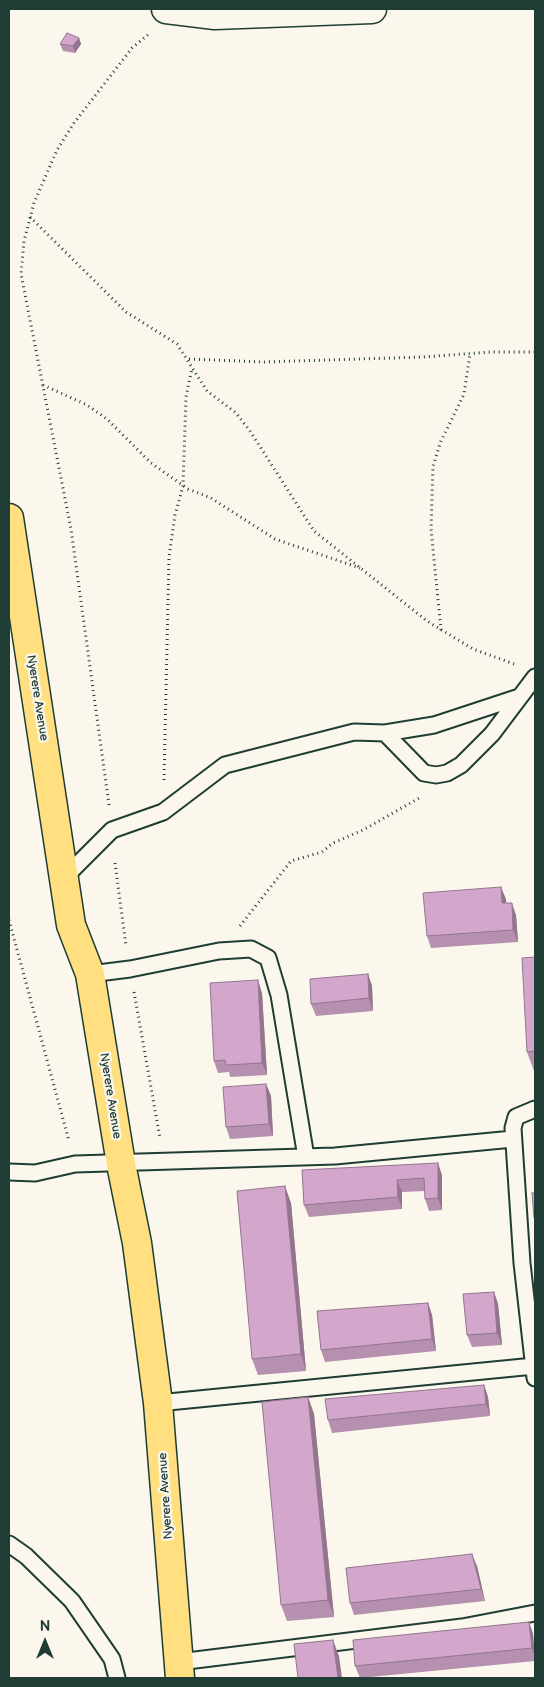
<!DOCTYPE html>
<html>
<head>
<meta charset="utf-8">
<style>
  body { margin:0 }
  #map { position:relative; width:544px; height:1687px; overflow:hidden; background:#fbf7ec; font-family:"Balsamiq Sans",sans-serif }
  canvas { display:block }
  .frame { position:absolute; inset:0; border:10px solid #1f3d34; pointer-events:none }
  .north { position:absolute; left:20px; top:1617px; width:50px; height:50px; -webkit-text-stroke:4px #fbf7ec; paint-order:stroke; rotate:0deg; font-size:14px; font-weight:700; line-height:20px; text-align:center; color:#1f3d34 }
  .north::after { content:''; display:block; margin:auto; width:18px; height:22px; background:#1f3d34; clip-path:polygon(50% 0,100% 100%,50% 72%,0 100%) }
</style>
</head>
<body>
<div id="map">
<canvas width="544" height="1687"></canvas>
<div class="frame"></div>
<div class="north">N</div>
</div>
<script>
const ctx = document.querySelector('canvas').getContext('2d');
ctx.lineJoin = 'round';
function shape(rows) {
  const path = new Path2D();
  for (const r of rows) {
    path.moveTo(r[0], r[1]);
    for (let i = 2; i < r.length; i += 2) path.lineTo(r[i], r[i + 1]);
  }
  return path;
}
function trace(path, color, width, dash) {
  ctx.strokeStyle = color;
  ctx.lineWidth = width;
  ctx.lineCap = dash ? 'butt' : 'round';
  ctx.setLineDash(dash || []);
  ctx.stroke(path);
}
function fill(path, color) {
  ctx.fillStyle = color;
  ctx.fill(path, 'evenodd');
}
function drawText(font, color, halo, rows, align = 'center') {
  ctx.font = font + ' "Balsamiq Sans",sans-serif';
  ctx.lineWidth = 4.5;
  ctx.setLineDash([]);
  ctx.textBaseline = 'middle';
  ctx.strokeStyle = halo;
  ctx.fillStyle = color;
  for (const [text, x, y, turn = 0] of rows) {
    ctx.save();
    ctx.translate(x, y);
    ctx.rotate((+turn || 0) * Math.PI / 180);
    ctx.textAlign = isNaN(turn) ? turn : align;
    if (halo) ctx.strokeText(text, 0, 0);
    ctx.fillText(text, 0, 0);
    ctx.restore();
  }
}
const path = shape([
  [30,217,126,312,177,344,207,391,236,413,250,431,314,531,427,621,473,649,514,664],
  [189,359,263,362,423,357,491,352,535,352],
  [43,385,87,405,107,419,151,463,188,489,211,498,275,539,360,568],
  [441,630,431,529,433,466,441,441,464,394,470,354],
  [164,780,169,557,175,515,183,486,186,397,192,368],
  [109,805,71,529,21,274,24,241,34,203,57,150,74,123,132,48,150,33],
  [115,863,126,946],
  [9,920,69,1141],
  [240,926,291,861,322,852,333,843,363,830,421,797],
  [134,992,160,1138]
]);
const service = shape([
  [385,733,434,725,519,697],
  [64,878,112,830,163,812,225,765,354,732,385,733,424,773,436,775,447,773,461,765,492,734,535,677],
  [90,974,130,969,219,951,251,949,268,958,279,995,306,1157],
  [535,1109,516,1117,513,1128,522,1263,535,1378],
  [9,1172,35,1173,75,1164,335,1156,513,1139],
  [158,1403,534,1366],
  [9,1544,26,1556,72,1601,112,1659,117,1678],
  [179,1662,462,1627,535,1613]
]);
const minor = shape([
  [166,9,215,15,372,9]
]);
const primary = shape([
  [9,518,71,925,90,974,121,1164,137,1243,158,1403,180,1678]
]);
const wall = shape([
  [79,38,81,44,75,53,63,51,60,44],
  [506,899,506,903,516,915,518,942,431,948,427,936],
  [535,957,535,1071,534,1071,527,1052],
  [368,974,372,986,373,1011,316,1016,311,1004],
  [262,993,267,1075,230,1077,229,1072,218,1073,214,1061],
  [266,1084,271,1096,273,1136,230,1139,226,1127],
  [302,1170,442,1175,442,1210,429,1211,425,1199,425,1191,402,1192,402,1209,309,1217,304,1205],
  [291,1203,306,1371,258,1375,252,1359],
  [494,1292,498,1304,502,1345,472,1347,467,1335],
  [428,1303,432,1315,436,1351,325,1362,321,1350],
  [484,1385,488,1397,490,1416,332,1433,328,1420],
  [308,1397,314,1414,334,1617,287,1621,281,1605],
  [477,1566,485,1601,354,1615,350,1603],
  [529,1622,533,1634,535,1661,360,1678,355,1666]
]);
const shadedWall = shape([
  [79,38,81,44,75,53,73,46],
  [501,887,506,899,507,916,502,903],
  [512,903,516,915,518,942,513,930],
  [368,974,372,986,373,1011,369,998],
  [258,980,262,993,267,1075,262,1063],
  [266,1084,271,1096,273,1136,269,1124],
  [438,1163,442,1175,442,1210,438,1198],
  [397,1180,402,1192,402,1209,398,1197],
  [285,1186,291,1203,306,1371,301,1354],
  [494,1292,498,1304,502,1345,497,1333],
  [428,1303,432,1315,436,1351,432,1339],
  [484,1385,488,1397,490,1416,486,1404],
  [308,1397,314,1414,334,1617,328,1600],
  [472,1554,477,1566,485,1601,481,1589],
  [529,1622,533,1634,535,1658,532,1648],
  [333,1640,339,1656,342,1678,338,1678]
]);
const building = shape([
  [67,33,79,38,73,46,60,44,67,33],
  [501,887,502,903,512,903,513,930,427,936,423,893,501,887],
  [535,957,535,1051,527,1052,522,958,535,957],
  [368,974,369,998,311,1004,310,979,368,974],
  [258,980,262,1063,226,1065,225,1060,214,1061,210,983,258,980],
  [266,1084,269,1124,226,1127,223,1087,266,1084],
  [438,1163,438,1198,425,1199,424,1178,397,1180,398,1197,304,1205,302,1170,438,1163],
  [285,1186,301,1354,252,1359,237,1191,285,1186],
  [532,1193,535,1193,535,1218,534,1218,532,1193],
  [494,1292,497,1333,467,1335,463,1294,494,1292],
  [428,1303,432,1339,321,1350,317,1311,428,1303],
  [484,1385,486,1404,328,1420,325,1399,484,1385],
  [308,1397,328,1600,281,1605,262,1402,308,1397],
  [472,1554,481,1589,350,1603,346,1568,472,1554],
  [529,1622,532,1648,355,1666,353,1640,529,1622],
  [333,1640,338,1678,298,1678,294,1644,333,1640]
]);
const streetNames = [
  ["Nyerere Avenue",37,698,81],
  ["Nyerere Avenue",110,1096,81],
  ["Nyerere Avenue",166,1496,-94]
];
trace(service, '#1f3d34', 19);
trace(minor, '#1f3d34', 31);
trace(primary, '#1f3d34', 31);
trace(path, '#1f3d34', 3, [1, 4]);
trace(service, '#fbf7ec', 15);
trace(minor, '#fbf7ec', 28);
trace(primary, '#ffdf80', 28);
fill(wall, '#b590af');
fill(shadedWall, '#93758e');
fill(building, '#d2a7cb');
trace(building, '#93758e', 1);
drawText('12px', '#1f3d34', '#fbf7ec', streetNames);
</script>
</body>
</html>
